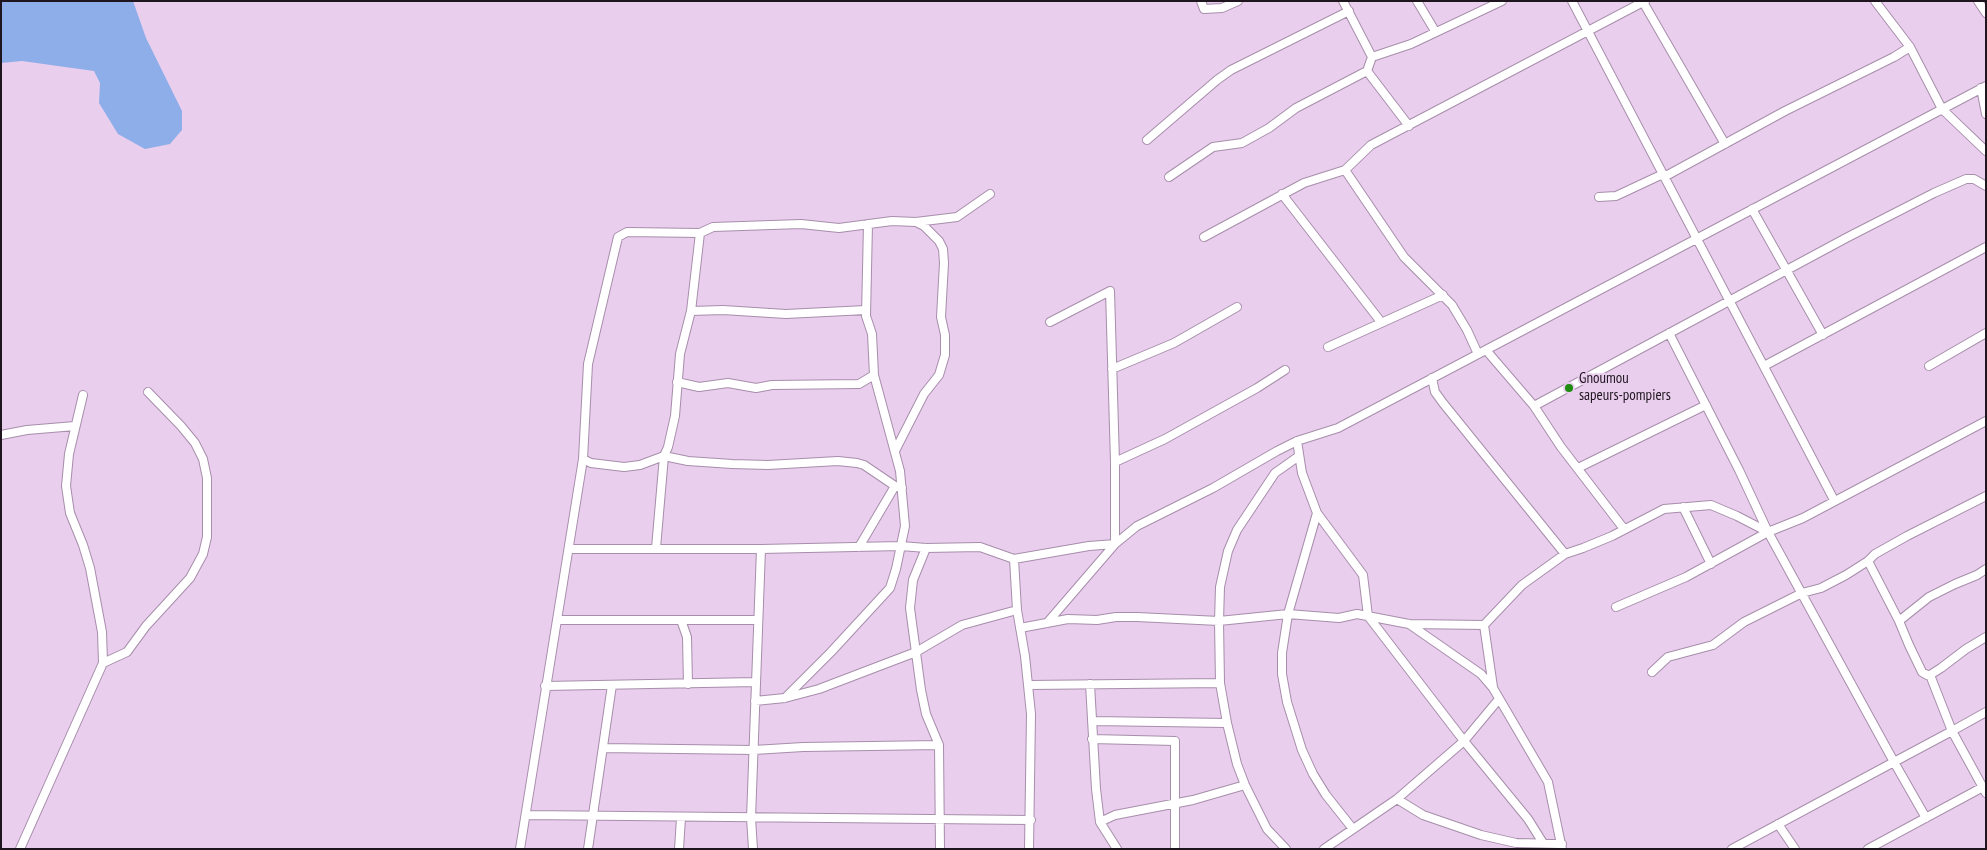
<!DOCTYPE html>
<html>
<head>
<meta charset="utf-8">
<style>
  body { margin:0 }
  #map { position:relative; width:1987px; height:850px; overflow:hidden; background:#e9ceed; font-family:"PT Sans Narrow",sans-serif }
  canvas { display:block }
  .frame { position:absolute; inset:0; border:2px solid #1e151f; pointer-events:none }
</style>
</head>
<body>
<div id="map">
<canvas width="1987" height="850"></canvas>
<div class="frame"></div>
</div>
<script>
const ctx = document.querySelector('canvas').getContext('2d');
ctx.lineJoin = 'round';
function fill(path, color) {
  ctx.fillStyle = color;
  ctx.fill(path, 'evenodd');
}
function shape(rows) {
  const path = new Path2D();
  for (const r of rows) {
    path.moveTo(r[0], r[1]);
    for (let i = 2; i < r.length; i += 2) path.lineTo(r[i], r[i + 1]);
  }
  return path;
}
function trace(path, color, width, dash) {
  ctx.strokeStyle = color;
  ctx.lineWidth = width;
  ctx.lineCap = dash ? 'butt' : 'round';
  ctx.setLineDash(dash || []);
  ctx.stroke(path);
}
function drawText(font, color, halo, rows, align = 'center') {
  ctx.font = font + ' "PT Sans Narrow",sans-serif';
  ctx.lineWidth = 4;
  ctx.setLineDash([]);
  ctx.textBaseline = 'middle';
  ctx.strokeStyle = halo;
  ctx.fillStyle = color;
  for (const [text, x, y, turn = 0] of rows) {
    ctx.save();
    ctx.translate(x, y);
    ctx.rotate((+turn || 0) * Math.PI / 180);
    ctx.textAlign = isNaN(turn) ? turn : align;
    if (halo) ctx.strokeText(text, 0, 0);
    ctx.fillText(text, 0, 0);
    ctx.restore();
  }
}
const water = shape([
  [1,1,133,1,146,38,182,111,182,130,170,144,145,149,118,134,99,103,100,83,94,71,22,61,1,63]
]);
const minor = shape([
  [1201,1,1204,9,1222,8,1238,1],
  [1343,1,1372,57,1367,71,1409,126],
  [1417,1,1435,31],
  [1572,1,1834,500],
  [1875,1,1910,47,1942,109,1986,151],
  [1978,1,1986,13],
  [1643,2,1725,144],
  [1372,57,1411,44,1502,1],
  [1981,88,1986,114],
  [1147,140,1217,80,1231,70,1349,11],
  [1345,170,1404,257,1452,305,1467,330,1478,354],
  [1169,177,1213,147,1242,143,1269,128,1296,108,1367,71],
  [1664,177,1785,111,1894,57,1910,47],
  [1282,194,1381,322],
  [1599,197,1616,196,1663,174],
  [1752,209,1823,335],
  [700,233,627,232,618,237,588,364,583,459,591,463,624,467,640,465,664,456,688,461,732,464,768,465,838,461,857,463,864,465,895,486,902,488],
  [1204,237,1304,183,1345,170,1371,145,1645,1],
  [691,311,723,310,786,314,866,310],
  [1669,333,1739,470,1768,532,1894,762,1952,731,1986,793],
  [1328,347,1443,295],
  [1486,350,1534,406,1561,447,1624,529],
  [1764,366,1986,247],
  [1929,366,1986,333],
  [1112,369,1174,343,1237,307],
  [1432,378,1435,392,1443,403,1565,554],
  [677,382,699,387,728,383,756,388,772,385,859,384,874,375],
  [1534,406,1848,237,1934,193,1966,179,1974,179,1986,186],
  [1,435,27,430,75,426],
  [1297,441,1302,473,1317,513,1288,614,1282,653,1282,674,1287,702,1302,750,1313,774,1326,795,1353,829],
  [895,451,924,394,939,375,945,355,945,335,941,317,944,263,943,249,939,241,924,226,916,222],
  [1115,462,1165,439,1257,388,1285,370],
  [1578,468,1706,405],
  [1683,507,1711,564],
  [1317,513,1363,575,1368,616,1464,741,1528,819,1543,843],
  [859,547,895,486],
  [656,548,664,456,668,447,675,416,680,354,691,311,700,233,713,227,801,224,839,228,892,221,916,222,957,217,990,194],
  [926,548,913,580,910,608,921,690,926,714,939,745,940,849],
  [569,549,761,549,901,546,926,548,980,547,1014,559,1089,546,1115,544,1137,526,1213,488,1277,451,1297,441,1338,428,1986,86],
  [1014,559,1017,610,1025,656,1031,714,1029,849],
  [1868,561,1899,621],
  [1986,569,1977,575,1955,584,1929,597,1899,621,1909,645,1922,672,1927,675,1930,675,1952,731,1986,712],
  [1616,607,1686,577,1768,532,1803,518,1986,421],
  [557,620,758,620],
  [681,620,687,637,688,684],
  [1047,623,1115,544,1115,462,1110,291,1050,322],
  [1409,624,1481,674,1493,688,1548,782,1562,849],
  [1484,625,1493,687],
  [1020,628,1068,619,1097,620,1116,617,1137,617,1219,621,1288,614,1339,618,1357,614,1409,624,1484,625,1522,585,1565,554,1583,548,1612,536,1664,509,1711,505,1737,516,1768,532],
  [103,663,127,652,146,626,190,578,203,554,207,537,207,478,203,459,195,443,181,426,148,392],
  [1652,672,1668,657,1713,645,1744,622,1802,593,1821,588,1846,575,1868,561,1875,554,1907,536,1986,496],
  [1930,675,1941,668,1966,649,1986,637],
  [1090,684,1096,789,1100,822,1117,849],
  [1029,685,1220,683],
  [545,686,756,682],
  [785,698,831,652,890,588,896,569,905,526,900,471,874,375,872,334,866,316,868,224],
  [755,701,785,698,819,689,916,652,962,625,1017,610],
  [1092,721,1227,723],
  [1092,739,1175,741,1175,849],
  [603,748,754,750,803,747,939,745],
  [1397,799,1464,741,1499,699],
  [527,815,1031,820],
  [1100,822,1115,815,1193,800,1245,785],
  [1778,824,1795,849],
  [20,849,103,663,102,632,90,568,83,545,70,513,66,486,69,454,83,395],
  [520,849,583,459],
  [588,849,612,685],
  [679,849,681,818],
  [753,849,751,818,761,549],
  [1286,849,1267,829,1245,785,1237,764,1227,723,1220,683,1219,621,1220,587,1228,551,1237,530,1275,473,1299,456],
  [1324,849,1397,799,1423,815,1481,835,1516,843,1562,844],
  [1732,849,1894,762,1926,818],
  [1868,849,1983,787]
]);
const markers = [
  [1569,388,5,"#1d8c0f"]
];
const poiNames = [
  ["Gnoumou",1579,379],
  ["sapeurs-pompiers",1579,396]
];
fill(water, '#8daee9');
trace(minor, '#a78eab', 10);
trace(minor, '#fff', 8);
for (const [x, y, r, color] of markers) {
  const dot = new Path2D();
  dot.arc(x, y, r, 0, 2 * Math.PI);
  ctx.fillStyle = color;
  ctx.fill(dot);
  trace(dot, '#e9ceed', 2);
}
drawText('15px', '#1e151f', '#e9ceed', poiNames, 'left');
</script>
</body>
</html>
